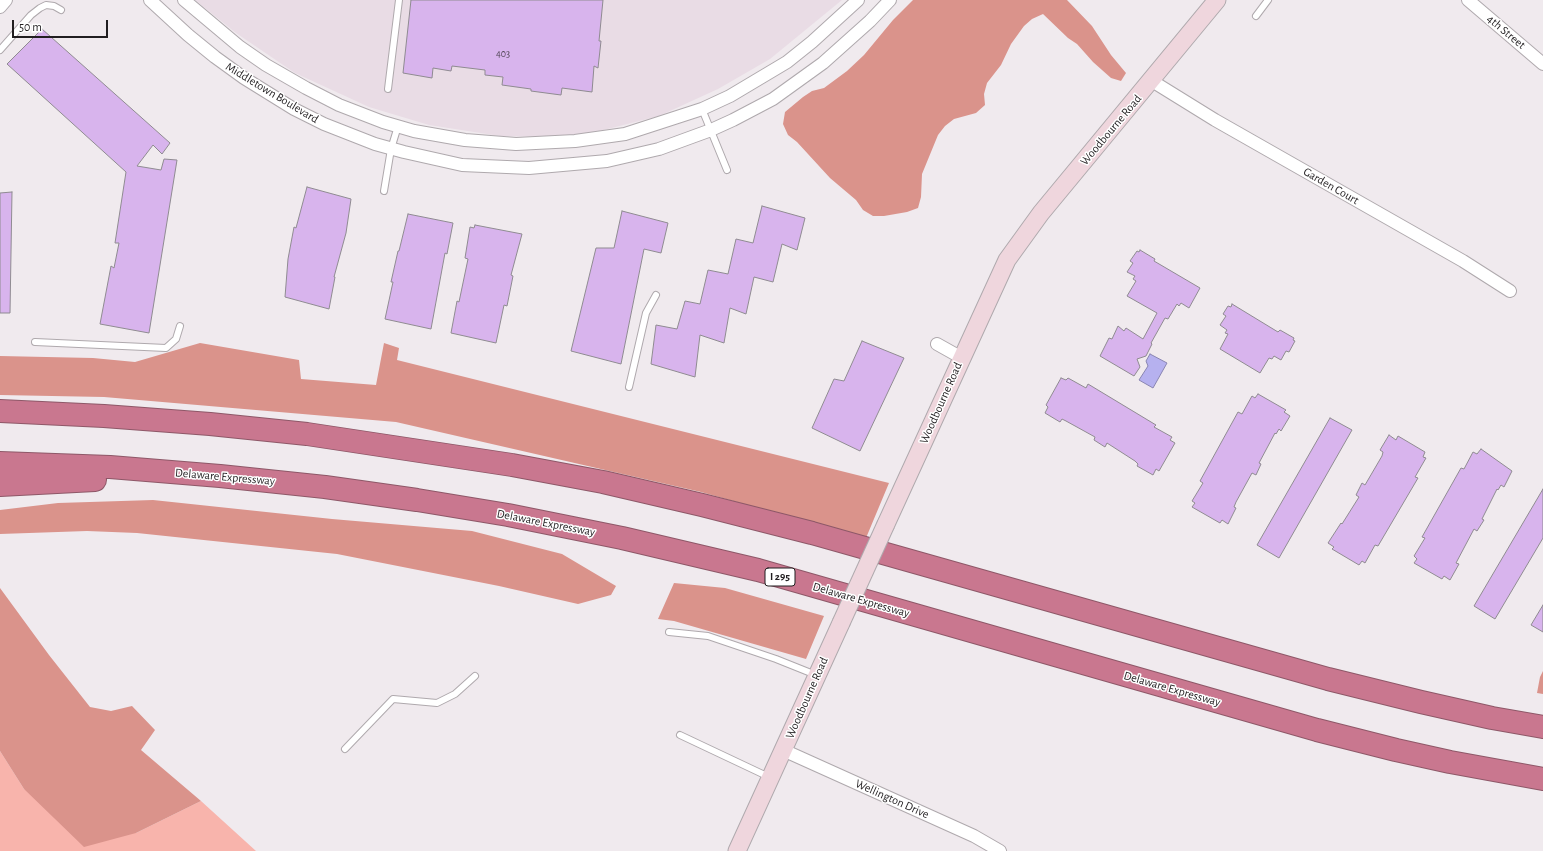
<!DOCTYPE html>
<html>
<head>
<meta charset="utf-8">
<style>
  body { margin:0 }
  #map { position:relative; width:1543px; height:851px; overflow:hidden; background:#f0eaee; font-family:"Alegreya Sans",sans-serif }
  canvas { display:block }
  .scale { position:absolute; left:12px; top:20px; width:96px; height:18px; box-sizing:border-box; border:2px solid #211e20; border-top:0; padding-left:5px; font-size:12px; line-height:14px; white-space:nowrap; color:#211e20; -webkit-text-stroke:3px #fff; paint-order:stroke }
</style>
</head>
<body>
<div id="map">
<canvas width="1543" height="851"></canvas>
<div class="scale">50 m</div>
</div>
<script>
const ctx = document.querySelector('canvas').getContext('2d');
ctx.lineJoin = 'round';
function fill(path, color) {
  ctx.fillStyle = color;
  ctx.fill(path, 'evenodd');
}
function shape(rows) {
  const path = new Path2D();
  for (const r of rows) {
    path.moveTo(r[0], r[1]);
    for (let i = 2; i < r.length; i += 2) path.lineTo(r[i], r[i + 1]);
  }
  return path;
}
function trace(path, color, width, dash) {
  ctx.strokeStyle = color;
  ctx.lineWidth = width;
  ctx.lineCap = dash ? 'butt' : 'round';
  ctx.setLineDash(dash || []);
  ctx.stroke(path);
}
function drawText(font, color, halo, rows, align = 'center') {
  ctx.font = font + ' "Alegreya Sans",sans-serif';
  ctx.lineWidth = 3;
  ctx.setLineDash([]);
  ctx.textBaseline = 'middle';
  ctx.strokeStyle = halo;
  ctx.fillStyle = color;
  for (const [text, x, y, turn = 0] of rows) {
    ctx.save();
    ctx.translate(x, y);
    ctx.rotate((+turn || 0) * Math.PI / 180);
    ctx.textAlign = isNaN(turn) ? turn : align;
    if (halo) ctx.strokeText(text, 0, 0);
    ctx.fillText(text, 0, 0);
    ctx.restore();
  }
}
const built = shape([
  [195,0,842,0,770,59,718,89,659,116,576,137,500,136,429,125,369,107,295,73,236,33]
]);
const green = shape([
  [0,751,24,789,136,833,201,801,256,851,0,851]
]);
const forest = shape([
  [913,0,1067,0,1092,26,1111,55,1126,73,1121,81,1111,78,1093,62,1077,44,1068,38,1043,14,1032,19,1024,26,1011,44,1001,65,987,83,984,94,985,105,976,113,954,119,945,126,938,135,922,174,921,197,918,208,907,212,884,216,873,216,863,210,856,200,830,178,797,142,788,135,783,124,785,112,803,97,812,91,824,88,847,71,864,55,893,20],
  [200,343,299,360,301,379,376,385,384,343,399,348,397,360,889,483,866,538,701,492,396,422,104,397,0,395,0,356,93,358,135,362],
  [153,500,332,519,472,531,562,554,616,586,611,595,578,604,499,586,337,554,137,533,87,531,0,534,0,510,58,503],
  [674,583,725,588,824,616,806,659,674,621,658,619],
  [0,588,49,655,90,707,111,711,132,706,155,730,141,750,201,801,136,833,84,847,24,789,0,751],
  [1543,671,1543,694,1537,693,1540,677]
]);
const water = shape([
  [1150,354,1167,363,1153,388,1139,380,1148,366,1146,361,1150,354]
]);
const building = shape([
  [411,0,603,0,599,41,601,41,598,68,594,66,592,92,562,88,561,95,531,91,531,89,502,85,503,77,485,75,485,70,452,66,451,71,433,68,432,78,403,73,411,0],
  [42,29,170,143,162,154,153,145,137,166,161,170,164,159,177,160,149,333,100,324,111,266,114,268,119,243,115,243,126,172,7,64,42,29],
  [307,187,351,199,346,233,334,277,335,277,329,309,285,297,288,259,294,227,296,228,307,187],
  [12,192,10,313,0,313,0,193,12,192],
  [762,206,805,218,797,250,782,244,773,282,754,277,746,314,730,308,724,343,700,335,695,377,651,364,656,325,677,329,685,301,700,304,708,270,728,274,736,239,753,243,762,206],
  [622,211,668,223,661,253,644,249,621,364,571,351,596,248,614,248,622,211],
  [408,214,453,223,447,254,445,253,431,329,385,319,393,282,391,282,398,251,399,251,408,214],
  [475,225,522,234,511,275,513,276,507,306,504,305,496,343,451,333,457,301,459,302,468,259,465,258,470,227,474,228,475,225],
  [1140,250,1155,259,1154,261,1200,288,1189,308,1181,303,1179,306,1177,304,1168,319,1165,318,1151,343,1152,344,1146,356,1137,359,1140,367,1134,376,1100,356,1109,338,1112,339,1118,326,1124,331,1126,328,1143,339,1157,313,1127,296,1136,281,1133,279,1135,276,1127,272,1133,263,1130,261,1137,251,1139,252,1140,250],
  [1232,304,1278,332,1280,330,1294,338,1293,340,1295,341,1289,352,1286,351,1281,360,1274,356,1272,359,1269,358,1260,373,1220,349,1228,334,1225,333,1227,330,1220,325,1226,316,1223,314,1228,306,1231,307,1232,304],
  [862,341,904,358,860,451,812,428,834,379,844,381,862,341],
  [1061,378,1066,380,1068,378,1086,388,1088,384,1156,425,1154,427,1172,437,1170,440,1175,443,1159,471,1156,469,1153,475,1137,466,1138,464,1135,461,1107,443,1105,447,1094,440,1095,437,1066,421,1062,419,1060,422,1045,413,1048,407,1046,405,1061,378],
  [1258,394,1286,410,1284,412,1290,416,1281,431,1279,429,1276,434,1275,433,1259,463,1261,464,1256,475,1252,473,1236,502,1234,507,1236,508,1228,524,1222,520,1220,523,1192,507,1195,503,1192,501,1203,483,1200,481,1238,412,1242,414,1252,396,1255,398,1258,394],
  [1330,418,1352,430,1279,558,1257,545,1330,418],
  [1389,435,1396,440,1398,436,1425,452,1423,457,1426,458,1415,477,1418,478,1378,546,1375,545,1365,563,1362,561,1359,565,1332,549,1334,547,1328,543,1341,523,1342,524,1359,497,1356,495,1362,483,1365,485,1382,456,1383,452,1380,450,1389,435],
  [1481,449,1512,471,1504,487,1501,485,1498,490,1497,489,1482,519,1484,520,1477,531,1474,529,1456,563,1459,564,1450,580,1444,576,1442,579,1414,563,1417,559,1414,556,1425,538,1422,537,1461,468,1464,469,1473,452,1477,454,1481,449],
  [1543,489,1543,538,1495,619,1474,606,1543,489],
  [1543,605,1543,632,1531,625,1543,605]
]);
const service = shape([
  [1256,16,1268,0],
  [0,50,31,15,40,8,46,5,54,6,61,10],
  [388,89,399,0],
  [702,109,727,170],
  [384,191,391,149,398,126],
  [35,342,166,348,176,339,180,326],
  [629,387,646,313,656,295],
  [669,632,708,636,776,659,816,675],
  [680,735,769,777],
  [345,749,393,699,437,703,455,694,475,676]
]);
const minor = shape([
  [150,0,188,35,215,57,244,78,294,109,324,124,375,144,404,152,462,165,529,168,607,161,659,149,711,130,733,120,773,99,823,63,870,21,890,0],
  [184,0,240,47,266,65,306,88,339,105,383,122,414,131,465,140,516,144,575,141,625,134,702,109,730,96,787,62,812,42,858,0],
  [1468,0,1543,64],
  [0,7,6,0],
  [1152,81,1215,120,1463,261,1510,291],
  [937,344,962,358],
  [783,750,974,836,1000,851]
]);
const secondary = shape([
  [886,524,1007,260,1041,213,1217,0],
  [737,851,841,623]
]);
const motorway = shape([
  [0,411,104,416,210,424,307,434,512,465,603,482,702,505,812,533,1328,679,1421,702,1492,718,1543,727],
  [0,463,110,467,220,476,325,487,417,500,508,515,622,538,758,570,1317,730,1396,750,1450,762,1543,779],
  [0,485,95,480]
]);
const secondaryBridge = shape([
  [841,623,886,524]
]);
const numberNames = [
  ["403",503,54]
];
const shields = [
  [780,577,30]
];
const shieldNames = [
  ["I 295",780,577]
];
const streetNames = [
  ["4th Street",1506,32,40],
  ["Middletown Boulevard",272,93,31],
  ["Woodbourne Road",1111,130,-50],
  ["Garden Court",1331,186,30],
  ["Woodbourne Road",941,403,-66],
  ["Delaware Expressway",225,477,5],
  ["Delaware Expressway",546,523,11],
  ["Delaware Expressway",861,600,16],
  ["Delaware Expressway",1172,689,16],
  ["Woodbourne Road",807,698,-66],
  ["Wellington Drive",892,799,24]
];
fill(built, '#e9dce5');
fill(green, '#f8b4ac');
fill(forest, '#da938b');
fill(water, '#b6b1ef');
trace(water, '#8985b1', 1);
fill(building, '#d8b4ed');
trace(building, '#8f8b91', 1);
trace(service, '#afa9ad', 8);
trace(minor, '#afa9ad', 14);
trace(secondary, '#afa9ad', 19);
trace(motorway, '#8e5868', 24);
trace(service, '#fff', 6);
trace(minor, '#fff', 12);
trace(secondary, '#efd6dd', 17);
trace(motorway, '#c9778f', 22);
trace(secondaryBridge, '#afa9ad', 19, []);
trace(secondaryBridge, '#efd6dd', 17);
drawText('10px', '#4f4453', null, numberNames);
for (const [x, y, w] of shields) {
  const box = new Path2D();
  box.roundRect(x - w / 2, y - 9, w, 18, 3);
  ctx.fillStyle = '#fff';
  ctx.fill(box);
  trace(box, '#211e20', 1);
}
drawText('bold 11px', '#211e20', null, shieldNames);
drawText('12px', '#211e20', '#fff', streetNames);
</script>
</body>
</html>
